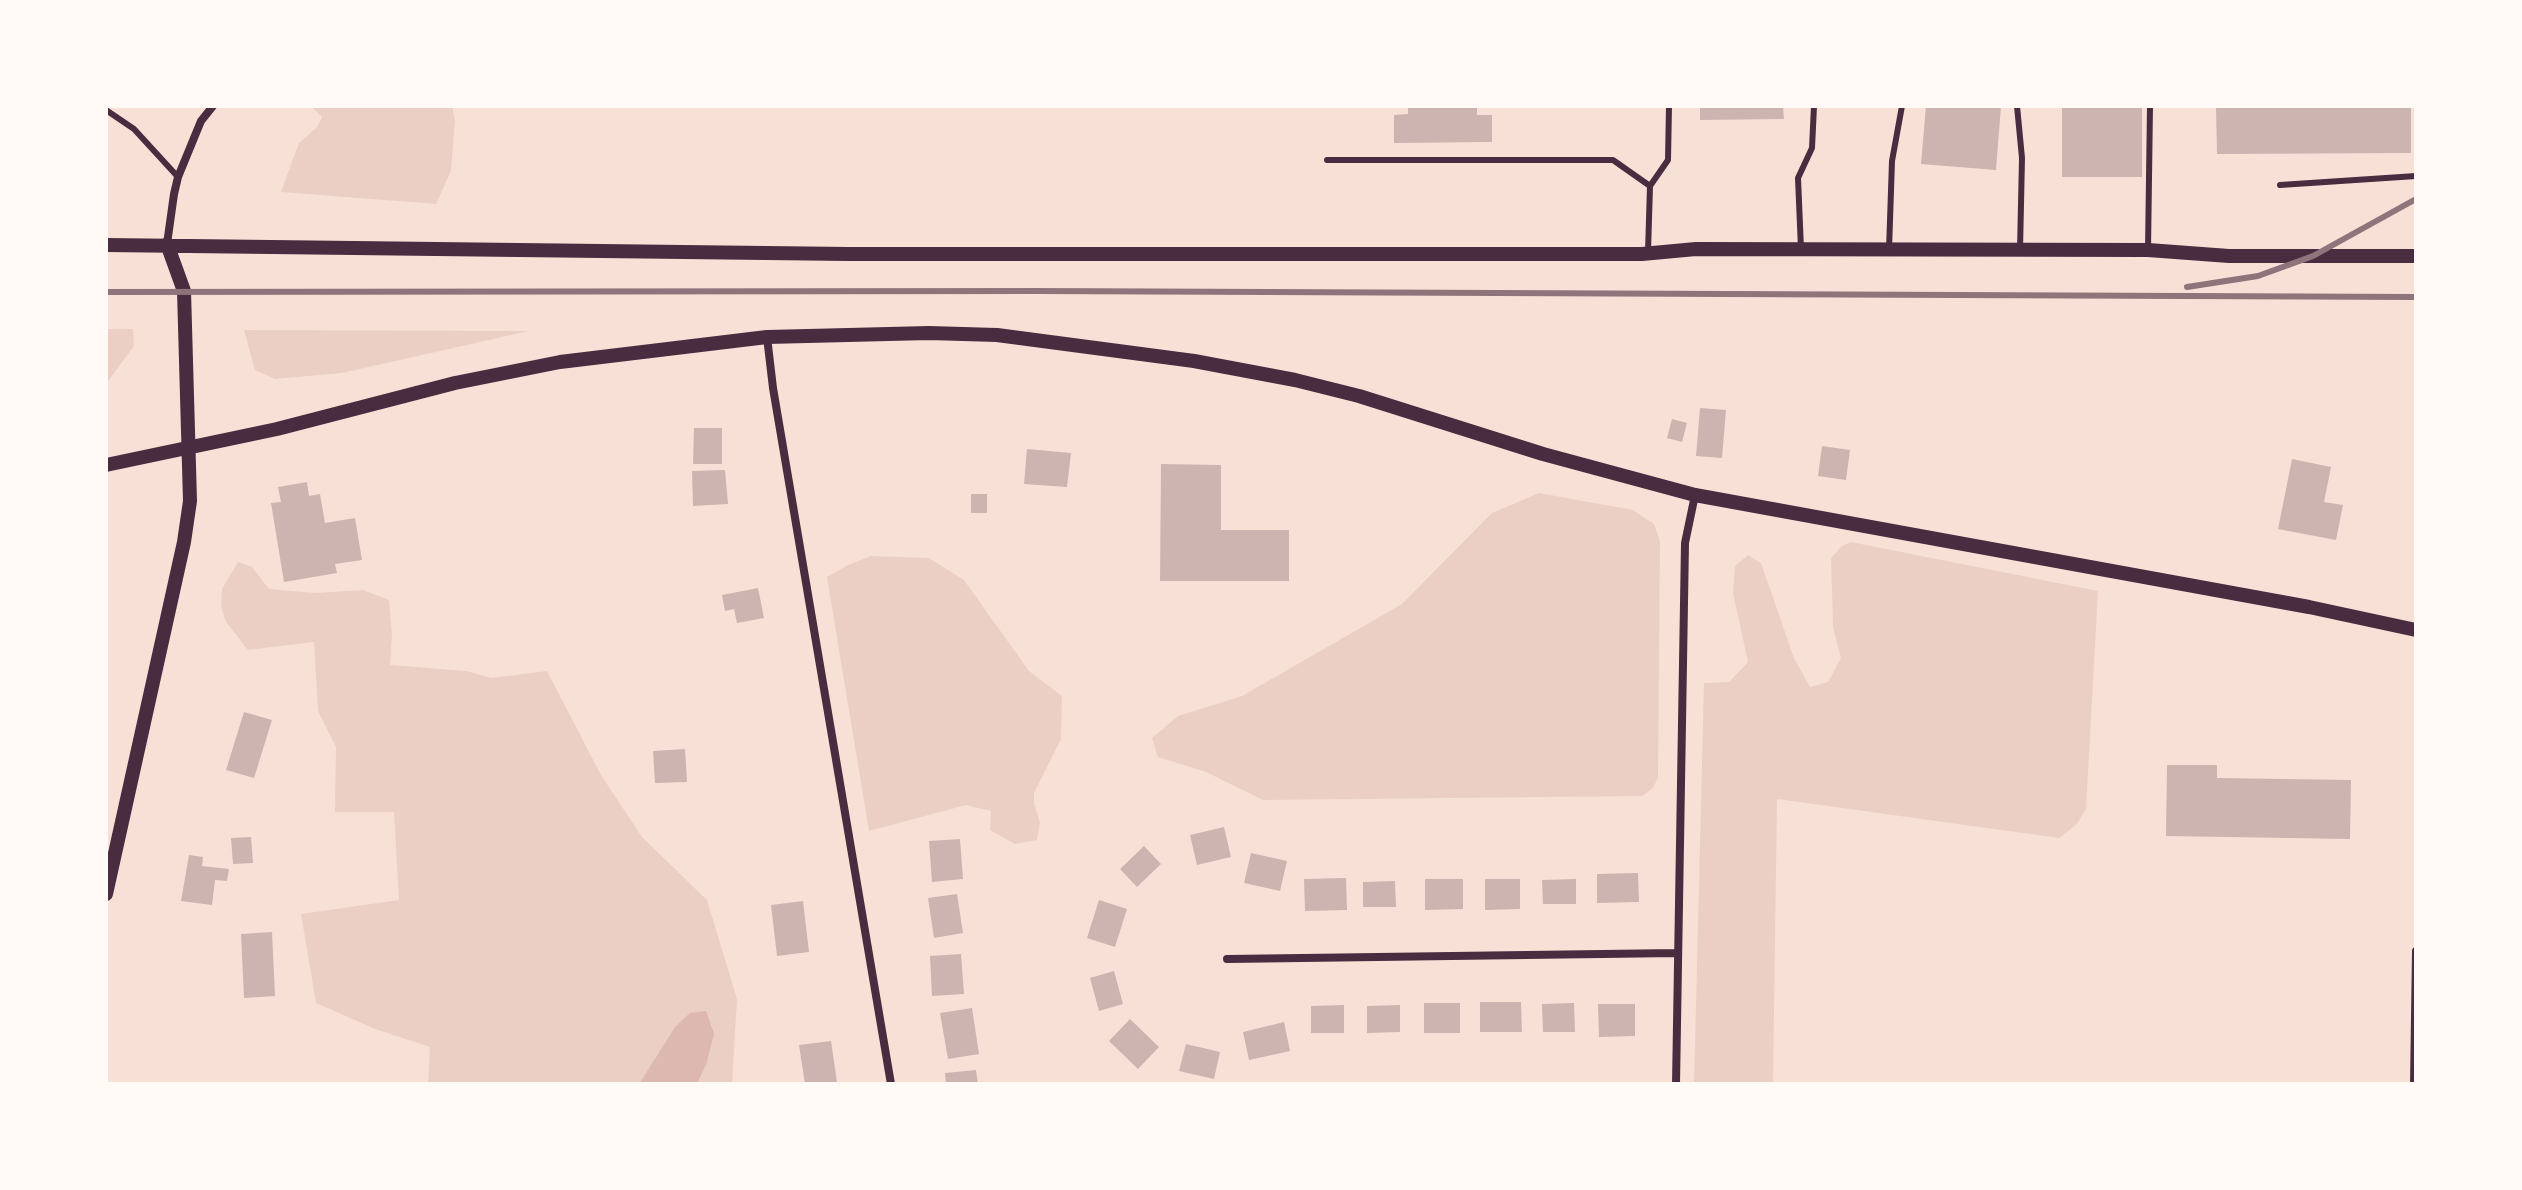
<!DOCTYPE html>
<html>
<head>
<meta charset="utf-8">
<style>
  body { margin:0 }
  #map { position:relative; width:2522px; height:1190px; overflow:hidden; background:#f7e1d7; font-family:Overpass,sans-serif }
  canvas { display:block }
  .frame { position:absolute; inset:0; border:108px solid #fffaf5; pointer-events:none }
</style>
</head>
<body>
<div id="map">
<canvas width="2522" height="1190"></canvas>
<div class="frame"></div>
</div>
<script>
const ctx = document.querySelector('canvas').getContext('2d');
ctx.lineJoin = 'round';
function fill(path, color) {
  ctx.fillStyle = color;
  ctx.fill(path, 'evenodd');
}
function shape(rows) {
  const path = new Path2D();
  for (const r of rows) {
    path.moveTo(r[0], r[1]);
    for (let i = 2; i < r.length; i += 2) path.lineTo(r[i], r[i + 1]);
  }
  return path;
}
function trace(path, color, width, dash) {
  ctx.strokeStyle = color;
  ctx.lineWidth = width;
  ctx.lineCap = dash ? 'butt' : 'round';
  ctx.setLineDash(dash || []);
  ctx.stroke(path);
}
const green = shape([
  [311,106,452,106,455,121,451,171,436,204,281,192,299,143,317,127,322,117],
  [106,329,133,329,134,346,106,384],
  [244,330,529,331,342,373,275,379,255,370],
  [1539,493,1633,510,1654,524,1660,541,1658,778,1653,788,1642,796,1263,800,1206,772,1158,757,1152,738,1178,716,1242,696,1402,604,1492,513],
  [1851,542,2098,591,2086,809,2077,824,2059,838,1777,799,1773,1084,1694,1084,1704,683,1729,682,1748,662,1733,593,1735,566,1748,555,1761,563,1794,658,1810,687,1828,682,1841,658,1833,627,1831,558,1842,546],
  [871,556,929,558,964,580,1029,671,1062,696,1061,739,1034,793,1034,804,1040,822,1037,840,1015,844,990,830,991,811,966,805,869,831,827,577,848,565],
  [238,562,252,567,269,589,315,593,363,590,389,600,392,635,390,665,467,671,491,678,547,671,601,775,642,837,707,900,737,999,732,1084,697,1084,706,1065,675,1027,639,1084,428,1084,430,1047,375,1029,316,1003,301,914,399,900,394,812,335,812,336,747,318,711,314,642,248,650,226,622,221,607,222,589]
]);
const water = shape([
  [706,1011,714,1034,706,1065,697,1084,639,1084,675,1027,690,1013]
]);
const building = shape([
  [1408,106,1477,106,1477,115,1492,115,1492,142,1394,143,1394,115,1408,114],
  [1700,106,1783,106,1784,119,1700,120],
  [1926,106,2001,106,1996,170,1921,164],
  [2062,106,2142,106,2142,177,2062,177],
  [2216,106,2411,106,2411,153,2217,154],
  [1700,408,1726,410,1722,458,1696,456],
  [1672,419,1687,423,1682,442,1667,438],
  [694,428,722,428,722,464,693,464],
  [1822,446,1850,450,1846,480,1818,476],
  [1027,449,1071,453,1067,487,1024,484],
  [2292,459,2331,467,2324,502,2343,505,2336,540,2278,529],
  [1161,464,1221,465,1221,530,1289,530,1289,581,1160,581],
  [725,470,728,504,693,506,692,471],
  [307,482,309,496,320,494,325,523,355,518,362,560,335,564,337,573,284,582,271,503,281,502,278,487],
  [971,494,987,494,987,513,971,513],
  [758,588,764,618,737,623,734,609,725,611,722,595],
  [244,712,272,720,254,778,226,770],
  [685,749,687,782,655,783,653,751],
  [2167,765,2217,765,2217,778,2351,780,2350,839,2166,836],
  [1224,827,1231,857,1197,865,1190,835],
  [251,837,253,863,233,864,231,838],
  [960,839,963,879,932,882,929,841],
  [1144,846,1161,864,1137,887,1120,869],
  [1251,853,1287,861,1280,891,1244,883],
  [189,855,203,857,202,866,229,869,227,881,215,880,212,905,181,901],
  [1638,873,1639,902,1597,903,1597,874],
  [1346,878,1347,910,1305,911,1304,879],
  [1425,879,1463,879,1463,909,1425,910],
  [1485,879,1520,879,1520,909,1485,910],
  [1576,879,1576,904,1543,904,1542,880],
  [1395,881,1396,907,1363,907,1363,882],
  [957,894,963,933,934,938,928,898],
  [1099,900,1127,909,1115,947,1087,938],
  [803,901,809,952,777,956,771,905],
  [272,932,275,996,244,998,241,934],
  [961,954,964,994,932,996,930,956],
  [1114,971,1123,1004,1099,1011,1090,978],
  [1480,1002,1521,1002,1522,1032,1480,1032],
  [1424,1003,1460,1003,1460,1033,1424,1033],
  [1574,1003,1575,1032,1543,1032,1542,1004],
  [1598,1004,1635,1004,1635,1036,1599,1037],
  [1344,1005,1344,1033,1311,1033,1311,1006],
  [1400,1005,1400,1032,1367,1033,1367,1006],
  [972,1008,979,1054,948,1059,940,1013],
  [1130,1019,1159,1047,1138,1069,1109,1041],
  [1284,1022,1290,1051,1249,1060,1243,1032],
  [831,1041,837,1082,805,1084,799,1045],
  [1186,1044,1220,1052,1214,1079,1179,1071],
  [976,1070,978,1084,946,1084,945,1073]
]);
const service = shape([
  [2017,106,2022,158,2020,250],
  [106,110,134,129,178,177],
  [1327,160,1613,160,1650,186],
  [2280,185,2416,176],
  [1801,249,1798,178,1812,148,1814,106],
  [1889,250,1892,161,1902,106],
  [2148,250,2150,106],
  [1648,252,1650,186,1668,160,1669,106]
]);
const minor = shape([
  [167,244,174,194,178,177,201,121,213,106],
  [767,337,773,388,891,1084],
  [1227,959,1677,953],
  [1676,1084,1685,543,1695,495],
  [2414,1084,2416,951]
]);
const tertiary = shape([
  [106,245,848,254,1642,254,1696,249,2148,250,2229,256,2416,256],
  [106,465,277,429,455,383,560,362,767,337,929,333,997,335,1194,361,1295,380,1359,396,1543,454,1695,495,2309,607,2416,630],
  [106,894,184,542,190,501,184,291,167,244]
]);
const rail = shape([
  [2187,287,2258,276,2313,256,2416,199],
  [106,292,1037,291,2416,297]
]);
fill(green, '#ebcfc5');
fill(water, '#dcb8b0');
fill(building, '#ccb4b1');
trace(service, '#4a2c40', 6);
trace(minor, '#4a2c40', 8);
trace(tertiary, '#4a2c40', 14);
trace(rail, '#8f747c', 6);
</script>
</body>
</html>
